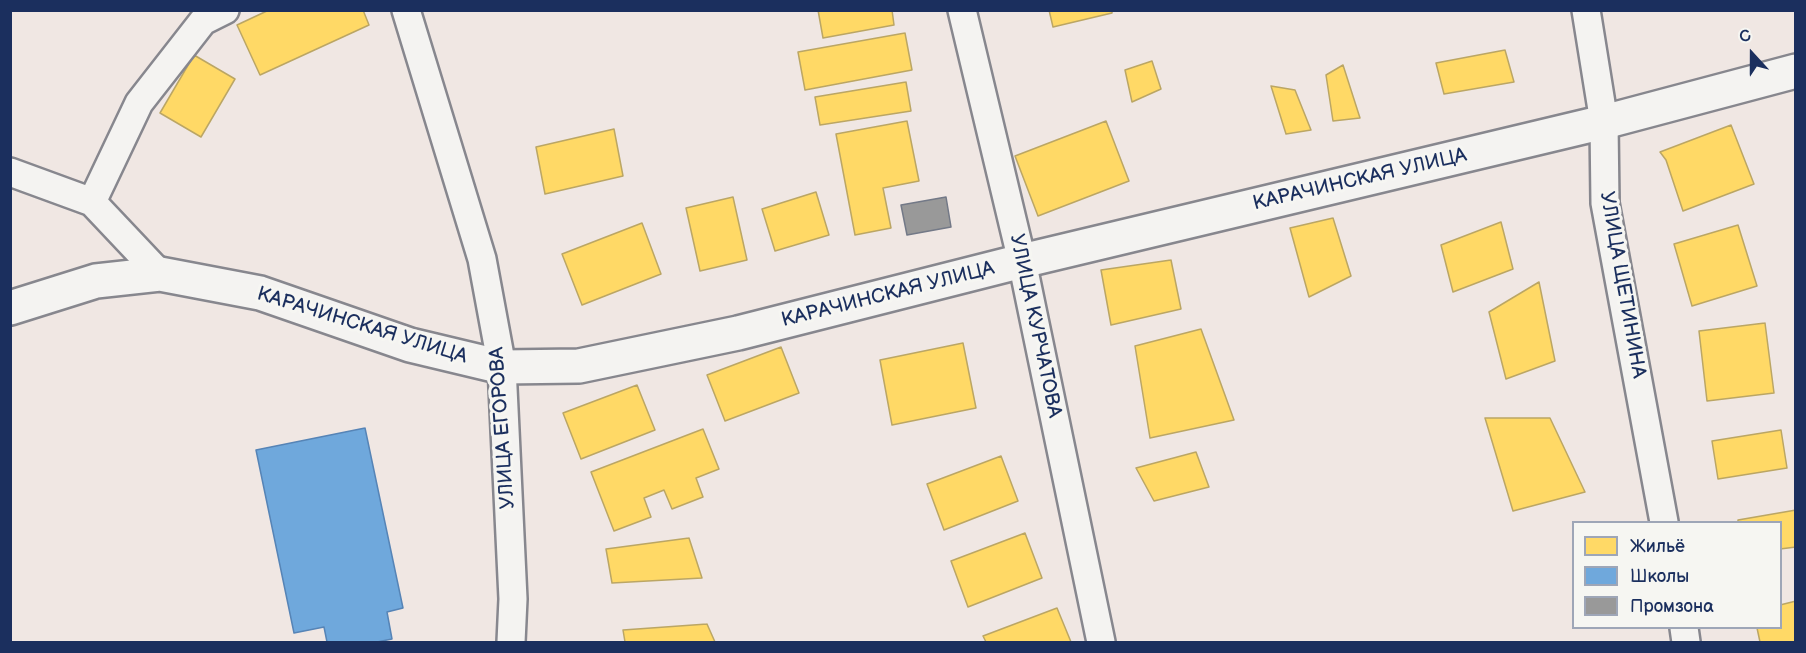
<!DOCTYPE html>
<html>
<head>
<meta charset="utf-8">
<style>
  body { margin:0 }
  #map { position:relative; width:1806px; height:653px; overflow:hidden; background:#f0e7e3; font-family:"Balsamiq Sans",sans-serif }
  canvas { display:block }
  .frame { position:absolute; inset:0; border:12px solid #1b2f5e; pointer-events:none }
  .legend { position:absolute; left:1572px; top:521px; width:210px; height:108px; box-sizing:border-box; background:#f6f6f2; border:2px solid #9ea6b7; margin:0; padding:8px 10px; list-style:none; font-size:18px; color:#1b2f5e }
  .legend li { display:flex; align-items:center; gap:12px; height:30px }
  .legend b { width:30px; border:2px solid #9ea6b7 }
  .north { position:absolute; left:1722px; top:24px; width:60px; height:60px; -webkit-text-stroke:4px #f6f6f2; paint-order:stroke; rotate:339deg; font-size:16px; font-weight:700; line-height:24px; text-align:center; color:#1b2f5e }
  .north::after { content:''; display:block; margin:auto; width:21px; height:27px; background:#1b2f5e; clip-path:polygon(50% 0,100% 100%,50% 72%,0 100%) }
</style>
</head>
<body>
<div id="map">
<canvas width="1806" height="653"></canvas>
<div class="frame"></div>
<ul class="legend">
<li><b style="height:16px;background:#ffd966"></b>Жильё</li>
<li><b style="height:16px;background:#6fa8dc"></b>Школы</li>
<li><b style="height:16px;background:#999"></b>Промзона</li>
</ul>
<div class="north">С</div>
</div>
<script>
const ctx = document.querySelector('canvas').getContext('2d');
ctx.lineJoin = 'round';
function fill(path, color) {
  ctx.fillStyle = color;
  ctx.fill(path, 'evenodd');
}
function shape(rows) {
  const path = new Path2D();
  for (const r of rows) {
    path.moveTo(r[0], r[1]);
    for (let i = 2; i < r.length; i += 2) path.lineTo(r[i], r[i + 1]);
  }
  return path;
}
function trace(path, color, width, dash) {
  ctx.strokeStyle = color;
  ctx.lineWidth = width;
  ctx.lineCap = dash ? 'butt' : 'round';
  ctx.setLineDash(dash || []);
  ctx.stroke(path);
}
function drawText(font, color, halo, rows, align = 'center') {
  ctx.font = font + ' "Balsamiq Sans",sans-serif';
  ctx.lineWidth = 6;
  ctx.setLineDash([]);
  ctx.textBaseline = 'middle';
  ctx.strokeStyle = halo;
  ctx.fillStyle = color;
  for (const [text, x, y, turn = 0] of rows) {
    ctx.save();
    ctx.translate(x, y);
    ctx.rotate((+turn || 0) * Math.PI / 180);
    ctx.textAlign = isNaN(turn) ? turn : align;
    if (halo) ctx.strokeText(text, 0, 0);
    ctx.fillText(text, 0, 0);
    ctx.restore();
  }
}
const homes = shape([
  [269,10,363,10,369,25,260,75,237,25,269,10],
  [818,10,892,10,894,25,823,38,818,10],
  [1049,10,1112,10,1112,13,1053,27,1049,10],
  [905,33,912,70,805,90,798,52,905,33],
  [1505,50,1514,82,1444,94,1436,63,1505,50],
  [194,55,235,79,201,137,160,113,194,55],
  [1152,61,1161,89,1132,102,1125,70,1152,61],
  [1343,65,1360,118,1333,121,1326,75,1343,65],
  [906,82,911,111,820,125,815,97,906,82],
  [1271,86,1295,90,1311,130,1286,134,1271,86],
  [907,121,919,181,883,188,891,228,855,235,836,134,907,121],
  [1106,121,1129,181,1038,216,1015,156,1106,121],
  [1731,125,1754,184,1683,211,1666,160,1660,152,1731,125],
  [614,129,623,176,545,194,536,147,614,129],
  [816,192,829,235,775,251,762,209,816,192],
  [733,197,747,260,700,271,686,208,733,197],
  [1333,218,1351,276,1309,297,1290,228,1333,218],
  [1501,222,1513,269,1453,292,1441,245,1501,222],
  [642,223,661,274,582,305,562,254,642,223],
  [1738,225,1757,286,1692,306,1674,244,1738,225],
  [1171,260,1181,309,1111,325,1101,270,1171,260],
  [1539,282,1555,361,1506,379,1489,312,1539,282],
  [1765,323,1774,393,1707,401,1699,331,1765,323],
  [1201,329,1234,420,1150,438,1135,346,1201,329],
  [963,343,976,408,892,425,880,360,963,343],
  [781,347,799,393,725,421,707,375,781,347],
  [637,385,655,430,581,459,563,413,637,385],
  [1485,418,1550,418,1585,492,1513,511,1485,418],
  [703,429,719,469,696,478,703,497,672,509,664,490,644,498,651,517,614,531,591,472,703,429],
  [1781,430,1787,468,1718,479,1712,441,1781,430],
  [1196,452,1209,487,1154,501,1136,468,1196,452],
  [1001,456,1018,501,944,530,927,484,1001,456],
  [1796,510,1796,547,1780,549,1780,522,1738,522,1738,520,1796,510],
  [1025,533,1042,578,968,607,951,561,1025,533],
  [689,538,702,578,612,583,606,549,689,538],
  [1796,601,1796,642,1760,642,1757,628,1780,628,1780,605,1796,601],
  [1057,608,1071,642,986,642,983,636,1057,608],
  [707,624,715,642,625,642,623,630,707,624]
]);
const schools = shape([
  [365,428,403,608,387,612,392,639,377,642,327,642,324,627,294,633,256,450,365,428]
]);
const industry = shape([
  [946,197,951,227,907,235,901,205,946,197]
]);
const minor = shape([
  [406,10,482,259,502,367,513,599,511,642],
  [962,10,1022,261,1101,642],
  [1586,10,1604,122,1605,203,1664,522],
  [10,172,92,202,160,274],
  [92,202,139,103,203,21,225,10],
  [1684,628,1686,642]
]);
const tertiary = shape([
  [10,308,96,281,160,274,260,293,410,345,502,367,579,366,738,333,1022,261,1604,122,1796,71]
]);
const streetNames = [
  ["КАРАЧИНСКАЯ УЛИЦА",1360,180,-13],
  ["УЛИЦА ЩЕТИНИНА",1622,285,80],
  ["КАРАЧИНСКАЯ УЛИЦА",888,295,-14],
  ["КАРАЧИНСКАЯ УЛИЦА",362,326,17],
  ["УЛИЦА КУРЧАТОВА",1035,326,78],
  ["УЛИЦА ЕГОРОВА",503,428,-94]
];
fill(homes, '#ffd966');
trace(homes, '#bba664', 1.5);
fill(schools, '#6fa8dc');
trace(schools, '#5684b6', 1.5);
fill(industry, '#999');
trace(industry, '#737987', 1.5);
trace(minor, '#87878e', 32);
trace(tertiary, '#87878e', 38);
trace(minor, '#f4f3f1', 27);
trace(tertiary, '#f4f3f1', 33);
drawText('20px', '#1b2f5e', '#f6f6f2', streetNames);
</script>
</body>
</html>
